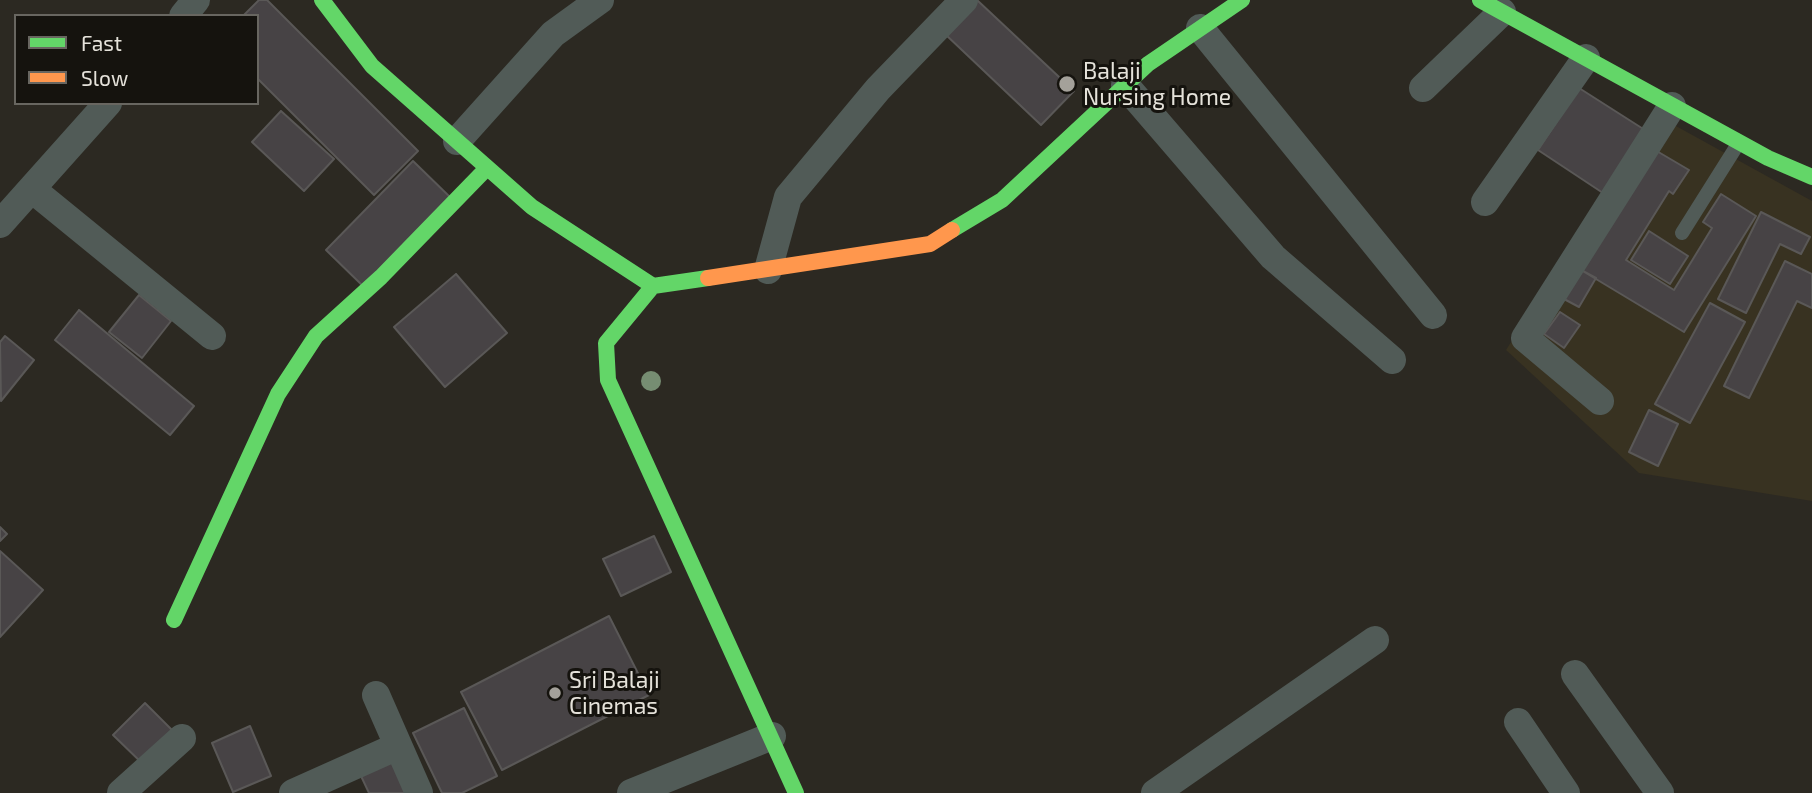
<!DOCTYPE html>
<html>
<head>
<meta charset="utf-8">
<style>
  body { margin:0 }
  #map { position:relative; width:1812px; height:793px; overflow:hidden; background:#2c2922; font-family:"Exo 2",sans-serif }
  canvas { display:block }
  .legend { position:absolute; left:14px; top:14px; width:245px; height:91px; box-sizing:border-box; background:#15130e; border:2px solid #686660; margin:0; padding:9px 12px; list-style:none; font-size:21px; color:#e5e2da }
  .legend li { display:flex; align-items:center; gap:14px; height:35px }
  .legend b { width:35px; border:2px solid #686660 }
</style>
</head>
<body>
<div id="map">
<canvas width="1812" height="793"></canvas>
<ul class="legend">
<li><b style="height:9px;background:#63d668"></b>Fast</li>
<li><b style="height:9px;background:#ff974d"></b>Slow</li>
</ul>
</div>
<script>
const ctx = document.querySelector('canvas').getContext('2d');
ctx.lineJoin = 'round';
function fill(path, color) {
  ctx.fillStyle = color;
  ctx.fill(path, 'evenodd');
}
function shape(rows) {
  const path = new Path2D();
  for (const r of rows) {
    path.moveTo(r[0], r[1]);
    for (let i = 2; i < r.length; i += 2) path.lineTo(r[i], r[i + 1]);
  }
  return path;
}
function trace(path, color, width, dash) {
  ctx.strokeStyle = color;
  ctx.lineWidth = width;
  ctx.lineCap = dash ? 'butt' : 'round';
  ctx.setLineDash(dash || []);
  ctx.stroke(path);
}
function drawText(font, color, halo, rows, align = 'center') {
  ctx.font = font + ' "Exo 2",sans-serif';
  ctx.lineWidth = 6;
  ctx.setLineDash([]);
  ctx.textBaseline = 'middle';
  ctx.strokeStyle = halo;
  ctx.fillStyle = color;
  for (const [text, x, y, turn = 0] of rows) {
    ctx.save();
    ctx.translate(x, y);
    ctx.rotate((+turn || 0) * Math.PI / 180);
    ctx.textAlign = isNaN(turn) ? turn : align;
    if (halo) ctx.strokeText(text, 0, 0);
    ctx.fillText(text, 0, 0);
    ctx.restore();
  }
}
const built = shape([
  [1656,115,1812,201,1812,501,1639,473,1506,350]
]);
const building = shape([
  [259,0,267,0,418,151,374,195,257,78,257,16,243,16,259,0],
  [977,0,1074,91,1041,125,945,34,977,0],
  [1579,88,1648,132,1606,195,1538,150,1579,88],
  [281,111,334,159,304,191,252,142,281,111],
  [1655,150,1689,170,1673,194,1669,191,1626,260,1674,290,1712,228,1703,222,1721,194,1756,216,1684,332,1581,270,1655,150],
  [413,161,452,199,365,288,326,250,413,161],
  [1761,212,1810,237,1801,254,1780,244,1746,313,1718,299,1761,212],
  [1649,231,1688,256,1670,284,1631,260,1649,231],
  [1785,261,1812,274,1812,308,1797,301,1749,398,1724,386,1785,261],
  [1581,270,1596,278,1579,307,1564,299,1581,270],
  [456,274,507,333,445,387,394,327,456,274],
  [139,295,171,321,142,358,109,332,139,295],
  [1710,303,1745,322,1690,423,1655,404,1710,303],
  [79,310,194,406,170,435,55,340,79,310],
  [1560,312,1580,325,1564,348,1544,334,1560,312],
  [5,336,34,360,1,401,0,342,5,336],
  [1649,410,1678,424,1658,466,1629,452,1649,410],
  [0,527,7,534,0,541,0,527],
  [654,536,671,572,621,596,603,559,654,536],
  [0,551,43,590,0,637,0,551],
  [609,616,649,695,502,770,461,692,609,616],
  [145,703,177,735,146,767,113,735,145,703],
  [464,708,497,776,462,793,442,793,413,733,464,708],
  [250,726,271,776,233,792,212,743,250,726],
  [398,759,414,793,369,793,361,776,398,759]
]);
const lane = shape([
  [1682,233,1738,144]
]);
const street = shape([
  [183,16,196,0],
  [1200,28,1433,315],
  [1125,85,1273,257,1392,360],
  [1423,88,1502,12],
  [457,141,553,34,600,0],
  [33,190,212,336],
  [1485,202,1586,58],
  [0,224,108,103],
  [768,270,788,197,878,89,964,0],
  [1600,401,1525,338,1672,106],
  [1575,674,1660,793],
  [376,695,419,793],
  [1518,722,1566,793],
  [121,793,182,738],
  [293,793,398,746],
  [631,793,772,736],
  [1155,793,1375,640]
]);
const fast = shape([
  [322,0,372,66,532,207,653,286,708,278],
  [1480,0,1768,158,1812,177],
  [952,230,1002,200,1148,64,1242,0],
  [653,286,606,343,608,380,796,793],
  [174,620,278,394,316,336,381,277,487,168]
]);
const slow = shape([
  [708,278,930,244,952,230]
]);
const trees = [
  [651,381]
];
const markers = [
  [1067,84,9,"#a4a19a"],
  [555,693,7,"#a4a19a"]
];
const poiNames = [
  ["Balaji",1083,71],
  ["Nursing Home",1083,97],
  ["Sri Balaji",569,680],
  ["Cinemas",569,706]
];
fill(built, '#383221');
fill(building, '#474345');
trace(building, '#5a5857', 2);
trace(lane, '#515b57', 14);
trace(street, '#515b57', 28);
trace(fast, '#63d668', 16);
trace(slow, '#ff974d', 16);
ctx.fillStyle = '#768d72';
for (const [x, y] of trees) {
  ctx.beginPath();
  ctx.arc(x, y, 10, 0, 2 * Math.PI);
  ctx.fill();
}
for (const [x, y, r, color] of markers) {
  const dot = new Path2D();
  dot.arc(x, y, r, 0, 2 * Math.PI);
  ctx.fillStyle = color;
  ctx.fill(dot);
  trace(dot, '#15130e', 2.5);
}
drawText('23px', '#e5e2da', '#15130e', poiNames, 'left');
</script>
</body>
</html>
